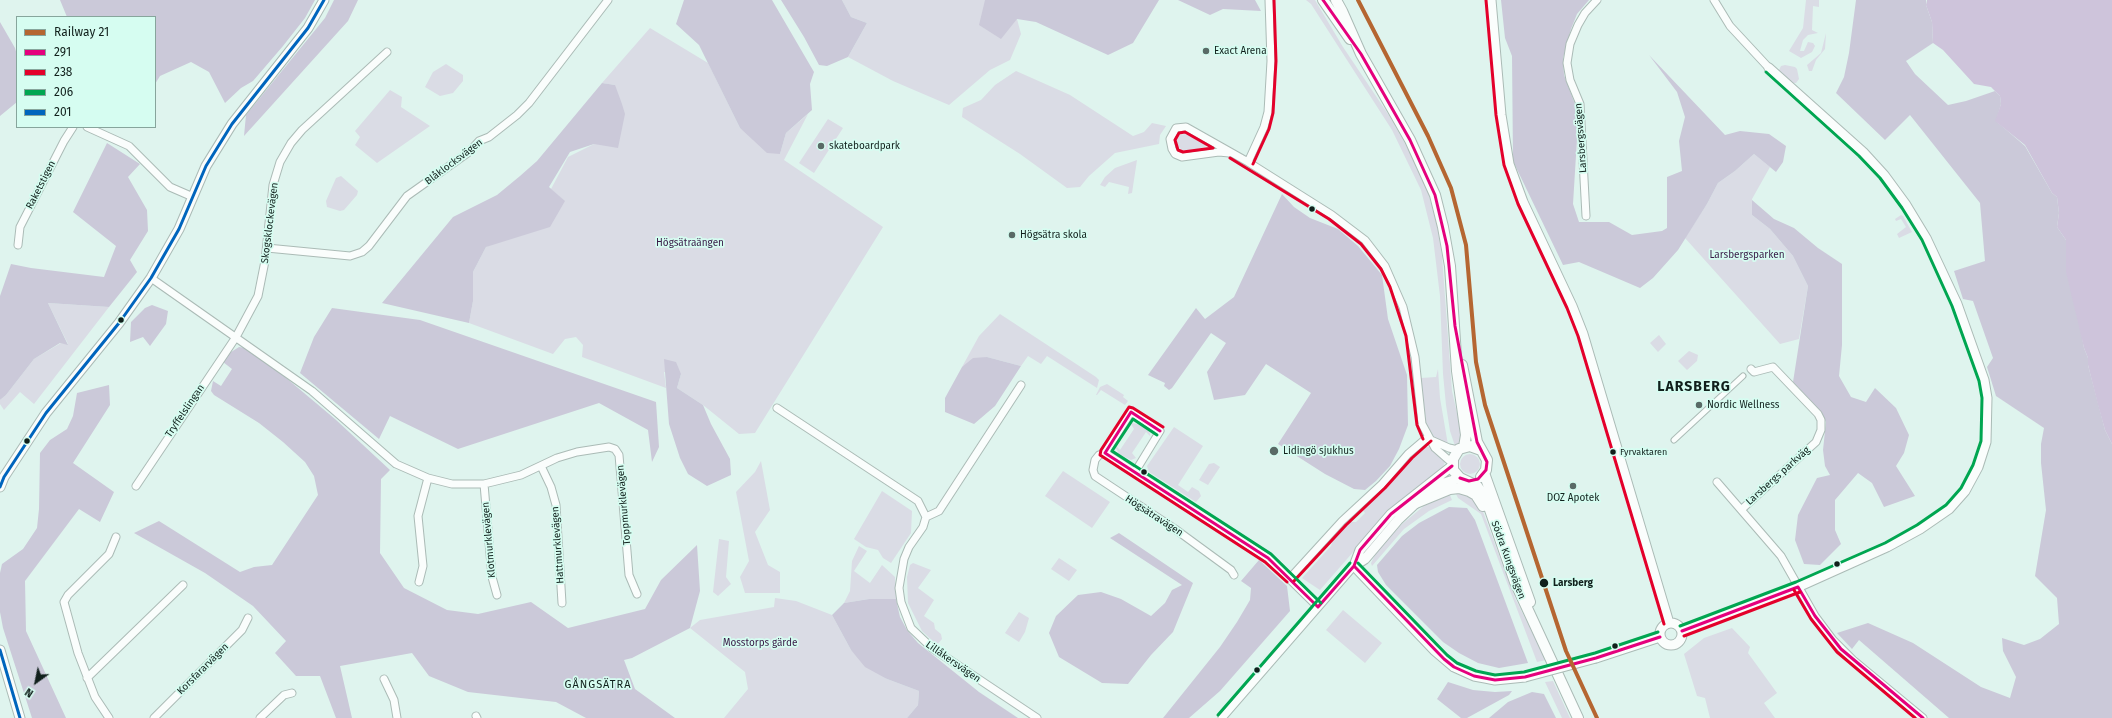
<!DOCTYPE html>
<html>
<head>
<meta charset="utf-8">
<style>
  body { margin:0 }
  #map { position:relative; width:2112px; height:718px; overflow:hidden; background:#dff4ee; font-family:"Fira Sans",sans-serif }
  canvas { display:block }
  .legend { position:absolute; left:16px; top:16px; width:140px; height:112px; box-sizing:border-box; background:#d6fdf1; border:1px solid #87a59c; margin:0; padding:5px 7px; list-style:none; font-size:12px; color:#11201c }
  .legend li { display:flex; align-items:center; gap:8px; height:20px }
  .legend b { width:20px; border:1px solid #87a59c }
  .north { position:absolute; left:16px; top:662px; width:40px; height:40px; -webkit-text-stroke:3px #d6fdf1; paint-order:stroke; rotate:213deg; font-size:11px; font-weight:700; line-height:16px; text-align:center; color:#11201c }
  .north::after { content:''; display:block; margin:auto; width:14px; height:18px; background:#11201c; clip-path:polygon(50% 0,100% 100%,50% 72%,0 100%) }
</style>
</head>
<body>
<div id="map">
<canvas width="2112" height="718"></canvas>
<ul class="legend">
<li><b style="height:5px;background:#b56631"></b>Railway 21</li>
<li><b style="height:5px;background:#e5007d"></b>291</li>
<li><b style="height:5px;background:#e4002b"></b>238</li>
<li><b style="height:5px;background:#00a651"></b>206</li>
<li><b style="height:5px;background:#0065bd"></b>201</li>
</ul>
<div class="north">N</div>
</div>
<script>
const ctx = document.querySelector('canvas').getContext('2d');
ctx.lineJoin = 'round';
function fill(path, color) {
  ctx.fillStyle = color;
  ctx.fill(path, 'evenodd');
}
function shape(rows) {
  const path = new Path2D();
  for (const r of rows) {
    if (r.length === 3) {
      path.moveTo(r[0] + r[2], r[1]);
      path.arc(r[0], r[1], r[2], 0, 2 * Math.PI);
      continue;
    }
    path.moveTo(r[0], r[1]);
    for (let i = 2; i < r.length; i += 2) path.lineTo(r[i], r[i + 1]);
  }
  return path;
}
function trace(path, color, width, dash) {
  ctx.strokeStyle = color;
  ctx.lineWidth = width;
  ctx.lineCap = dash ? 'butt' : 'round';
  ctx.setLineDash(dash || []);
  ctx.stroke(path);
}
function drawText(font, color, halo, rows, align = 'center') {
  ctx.font = font + ' "Fira Sans",sans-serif';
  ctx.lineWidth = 3.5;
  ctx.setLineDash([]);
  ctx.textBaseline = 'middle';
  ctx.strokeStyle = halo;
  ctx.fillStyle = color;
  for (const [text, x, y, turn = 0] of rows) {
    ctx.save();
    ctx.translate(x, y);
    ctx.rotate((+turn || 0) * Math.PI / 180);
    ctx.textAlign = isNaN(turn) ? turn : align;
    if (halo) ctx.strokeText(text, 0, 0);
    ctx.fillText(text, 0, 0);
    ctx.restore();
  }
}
const green = shape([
  [842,0,985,0,1017,19,1021,34,1010,60,990,70,949,105,893,81,848,57,867,23,851,17],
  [1306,0,1315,0,1343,47,1390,117,1408,149,1428,192,1437,225,1442,256,1452,391,1462,435,1458,446,1455,446,1450,431,1446,405,1443,374,1440,296,1433,238,1421,190,1392,130,1311,4],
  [1806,0,1819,0,1819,7,1813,6,1812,30,1818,33,1808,35,1803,40,1800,51,1804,51,1808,42,1813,43,1815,46,1812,52,1801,58,1789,51,1803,28],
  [650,28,708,63,740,128,780,154,786,133,808,114,784,160,883,227,755,433,739,434,703,405,677,388,681,374,664,372,666,388,582,357,583,345,576,337,565,339,553,354,469,323,473,301,473,272,486,247,564,201,551,189,568,157,594,144,615,85,602,83],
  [1826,33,1825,49,1816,60,1812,71,1809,71,1807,65,1821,53],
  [446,64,463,75,463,81,453,93,440,96,425,87,433,72],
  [1785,65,1795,67,1797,69,1799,79,1796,83,1791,83,1779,70,1781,66],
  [1016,71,1070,95,1133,136,1144,132,1152,123,1166,126,1160,135,1159,144,1115,153,1089,176,1080,187,1067,188,1020,154,962,117,963,108,981,100,995,85],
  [390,90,402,97,401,107,430,126,377,163,355,145,360,137,355,131],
  [828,119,843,128,814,173,799,163],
  [1185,134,1201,141,1206,145,1205,147,1189,151,1182,150,1178,146,1176,140,1180,135],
  [1754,154,1770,167,1752,199,1752,215,1770,229,1793,256,1808,286,1799,339,1780,344,1685,238,1707,204,1718,183,1735,171],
  [1137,160,1132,193,1128,194,1129,187,1109,182,1105,187,1100,185,1105,177,1115,168],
  [341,176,358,191,357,195,344,210,340,211,327,207,326,201,336,178],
  [1901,215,1903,216,1912,232,1899,238,1897,234,1906,227,1901,219,1896,221,1895,219],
  [48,303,109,307,34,404,20,392,4,410,0,404,0,400,6,395,34,359,61,343,68,344],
  [1000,314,1096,377,1099,380,1097,388,1047,356,1041,364,1028,356,1021,366,987,357,962,367,979,336],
  [1659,335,1666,344,1658,352,1650,343],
  [1689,351,1698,355,1697,361,1687,370,1678,361],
  [1438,369,1440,398,1448,445,1435,438,1426,423,1425,413,1421,378,1436,377],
  [1107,384,1124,395,1123,397,1128,401,1125,405,1101,390,1097,395,1096,395,1100,387],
  [1132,423,1142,425,1149,430,1150,434,1150,436,1146,432,1132,453,1136,458,1131,460,1119,454,1116,448,1116,446,1120,450,1134,429,1131,424],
  [1174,427,1203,446,1178,485,1188,492,1192,487,1199,491,1201,496,1196,502,1149,472,1147,466],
  [1424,447,1429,447,1440,455,1445,462,1443,467,1388,512,1320,590,1302,578,1331,546,1333,539,1346,522,1356,522,1365,513,1361,508,1390,484,1410,458],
  [1470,464,10],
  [761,461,770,510,755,532,768,565,780,572,780,593,745,593,740,577,749,561,736,492,755,472],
  [1214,463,1220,467,1208,485,1199,480,1209,464],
  [1063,471,1110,502,1092,528,1045,496],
  [882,491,912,511,911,533,891,563,883,558,878,550,866,547,854,539],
  [1455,492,1471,496,1482,509,1515,598,1546,660,1537,662,1481,514,1458,498],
  [1449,493,1452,500,1429,511,1404,529,1372,566,1371,563,1377,551,1401,525,1431,500],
  [719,539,729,541,726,577,731,584,718,596,713,592],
  [859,546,867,551,854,571,870,583,882,565,895,577,896,599,869,599,844,603,850,591,852,561],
  [1059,558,1077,570,1069,581,1051,569],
  [913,563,931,570,918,588,934,600,924,616,934,623,935,629,941,634,942,639,937,645,922,631,908,603,907,577,910,565],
  [775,598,796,601,832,615,851,650,887,679,919,691,918,705,907,718,724,718,748,689,745,672,690,628,700,620,774,607],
  [1343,610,1382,643,1365,663,1326,630],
  [1019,612,1029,618,1025,632,1019,642,1005,633],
  [1732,628,1750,647,1748,653,1777,693,1764,703,1775,718,1710,718,1705,698,1697,696,1684,654,1704,638],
  [1553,681,1570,718,1562,718,1545,682]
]);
const forest = shape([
  [60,0,315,0,305,18,283,46,253,81,241,88,225,103,209,72,191,62,160,76,155,84,155,17,67,17],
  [334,0,358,0,348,21,244,136,246,115,325,18],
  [684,0,772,0,814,72,810,84,812,110,786,133,780,154,767,153,740,128,699,45,676,24],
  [781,0,842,0,851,17,867,23,848,57,827,66,819,65,804,37],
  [985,0,1159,0,1133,43,1108,55,1036,22,1017,19,1001,39,979,25],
  [1178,0,1255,0,1261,11,1223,9,1210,15],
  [1501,0,1589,0,1577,14,1571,29,1563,58,1564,75,1576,107,1578,123,1573,204,1579,222,1609,222,1632,235,1662,231,1667,228,1667,177,1682,171,1679,141,1685,117,1677,92,1649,55,1725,135,1740,131,1769,134,1786,146,1783,162,1776,172,1754,154,1735,171,1718,183,1707,204,1678,250,1653,278,1640,288,1579,262,1563,265,1513,161,1512,56,1505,38],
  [1856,0,1926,0,1926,5,1932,22,1933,43,1906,61,1915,74,1948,105,1966,101,1995,91,2000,96,2001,104,1996,121,2025,146,2052,193,2057,197,2059,213,2057,227,2066,240,2067,255,2084,348,2088,358,2088,365,2105,430,2112,444,2112,718,1949,718,1859,640,1852,649,1837,633,1868,623,1913,643,1981,687,2010,698,2016,677,2003,651,2002,638,2024,645,2040,639,2059,624,2057,598,2035,576,2046,510,2041,463,2041,444,2044,428,1996,396,1987,367,1993,358,1973,301,1963,299,1954,271,1985,261,1980,203,1910,115,1885,140,1836,93,1844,77,1849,53],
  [0,22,15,48,17,55,17,102,0,116],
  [602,83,615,85,622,104,625,114,618,148,594,144,570,152,549,187,565,201,550,227,486,247,473,272,473,301,469,323,382,303,453,217,497,195,520,176,537,161],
  [107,143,140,164,128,177,147,210,148,231,130,260,137,272,109,307,48,303,68,345,60,343,34,359,6,395,0,400,0,296,11,264,31,268,104,277,116,246,73,212],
  [1282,194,1294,207,1310,218,1338,229,1358,246,1382,275,1388,319,1407,375,1408,425,1399,449,1390,466,1376,481,1365,490,1354,489,1325,474,1278,444,1311,393,1266,364,1245,395,1214,400,1207,372,1226,343,1211,333,1172,388,1169,390,1164,386,1165,383,1148,375,1196,308,1205,319,1234,297],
  [1752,200,1774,219,1794,228,1818,248,1842,264,1842,345,1839,376,1851,397,1866,402,1875,388,1896,408,1909,435,1904,453,1896,466,1915,496,1884,507,1872,483,1858,473,1835,500,1835,530,1841,544,1820,565,1804,564,1795,540,1798,515,1817,478,1830,475,1825,466,1823,450,1826,422,1821,412,1793,382,1808,286,1793,256,1770,229,1752,215],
  [152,305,168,311,166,324,150,346,143,337,130,342,131,322,145,308],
  [332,308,420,320,656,402,659,447,652,462,648,430,599,403,458,449,390,416,379,439,300,373,314,337],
  [239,347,246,348,285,377,335,419,390,470,381,479,380,553,404,588,447,610,478,614,531,602,568,628,645,609,661,580,697,545,700,591,690,628,632,658,624,660,635,689,675,718,586,718,556,702,468,692,429,676,412,653,340,666,352,718,336,718,320,676,296,676,275,653,286,641,253,606,205,573,134,533,159,521,240,572,254,567,272,565,318,495,314,476,305,462,283,442,259,423,214,395,211,391,213,381,221,386,232,369,223,362,228,354],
  [987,357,1021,366,995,406,974,424,945,412,945,398,962,367,973,358],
  [664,359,676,362,681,374,677,388,703,405,711,424,730,459,731,475,707,486,688,474,680,458,669,424],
  [109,385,110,405,73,463,114,492,100,522,79,509,25,581,26,631,66,718,32,718,3,628,0,612,0,573,2,564,23,549,37,528,39,509,40,453,50,440,67,429,73,416,77,393],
  [1449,507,1467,508,1475,520,1528,663,1499,668,1478,663,1459,653,1443,642,1386,585,1378,572,1377,565,1402,536,1419,523],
  [1119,533,1193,583,1173,632,1151,655,1128,684,1102,683,1059,657,1049,633,1056,616,1078,595,1101,592,1121,599,1151,616,1165,603,1172,590,1182,585,1110,538],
  [1259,560,1287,586,1290,611,1220,691,1189,718,1163,718,1220,647,1237,622,1250,600,1251,588,1241,581],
  [869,599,896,599,900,617,907,630,918,643,979,692,1018,718,907,718,918,705,919,691,887,679,865,667,851,650,832,615,844,603],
  [1448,682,1473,690,1495,692,1512,691,1509,695,1467,718,1461,718,1437,699],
  [1532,692,1544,694,1556,718,1489,718,1508,702]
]);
const water = shape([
  [1927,0,2112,0,2112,444,2105,430,2098,405,2088,365,2088,358,2084,348,2066,272,2066,240,2057,227,2059,213,2057,197,2052,193,2025,145,1995,121,2001,104,2000,96,1991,87,1974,84,1943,50,1933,43,1932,22,1926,5]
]);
const pedestrian = shape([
  [1674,440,1743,376]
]);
const minor = shape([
  [1714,0,1730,26,1769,68],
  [87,127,129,146,170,187,193,197],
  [1229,153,1219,152,1182,157,1175,154,1172,149,1170,139,1176,128,1186,127,1248,162,1332,215,1365,240,1385,266,1403,307,1415,357,1422,424,1435,448,1452,463],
  [1248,162,1264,127,1268,112,1271,61,1269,0],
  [1586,216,1580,104,1570,80,1567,63,1570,44,1578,25,1585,13,1597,0],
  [18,245,20,227,64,141,73,127],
  [267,248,350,256,362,252,369,246,407,196,469,152,479,141,489,137,517,115,529,103,608,0],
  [151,278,312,391,396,464,428,478,452,484,484,484,521,475,557,458,577,452,609,447,615,449,619,455,629,575,637,594],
  [777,408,918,501,926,517,923,527,909,547,904,559,899,588,901,602,911,628,932,648,1037,718],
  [1431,440,1449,448,1458,450],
  [1105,453,1099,455,1095,460,1093,470,1095,476,1175,529,1231,570,1234,575],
  [541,466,551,487,556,505,562,603],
  [1135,472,1160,431,1131,412,1105,453,1268,558,1318,607],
  [1717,482,1781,556,1815,616,1833,640,1853,660,1923,718],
  [484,484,492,577,497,595],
  [136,486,236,337,258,296,265,261,273,185,280,162,291,143,302,130,387,52],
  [1742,509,1816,442,1821,430,1821,420,1818,414,1773,367,1754,372,1751,369],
  [926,517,939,511,1021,385],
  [1290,578,1342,521,1382,484,1408,454,1428,437],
  [419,582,423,566,418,516,428,478],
  [87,678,183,585],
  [384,679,394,700,397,718],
  [476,716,477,718],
  [109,718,95,697,78,653,64,602,68,595,109,554,116,537],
  [154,718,242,630,248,618],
  [260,718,284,695,292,693],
  [1222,718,1354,566]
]);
const tertiary = shape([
  [1491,0,1501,115,1509,164,1523,202,1572,306,1583,334,1669,623],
  [0,487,4,477,46,413,119,323,151,278,179,229,206,166,232,124,308,28,324,0],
  [1354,566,1434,650,1454,667,1474,676,1485,678,1495,680,1525,677],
  [1354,566,1360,550,1391,514,1452,466],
  [1354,566,1365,559,1398,520,1416,503,1444,483,1460,478],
  [1671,634,11],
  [1682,631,1798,587,1887,547,1920,529,1949,509,1965,491,1978,467,1986,442,1987,398,1984,380,1957,304,1926,238,1906,205,1884,175,1863,152,1769,68],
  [0,650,20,718],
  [1596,658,1660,637]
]);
const secondary = shape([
  [1323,0,1350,39],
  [1336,0,1342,11,1361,54,1410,140,1435,195,1443,227,1450,266,1457,371,1466,435,1464,447],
  [1462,365,1477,442,1487,460,1486,470,1481,477],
  [1481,450,1470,446,1459,449,1453,459,1453,470,1460,478,1477,486,1487,501,1515,582,1578,718],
  [1484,473,1530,602],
  [1416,503,1450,489,1459,488,1469,491,1476,495,1483,506]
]);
const tertiaryBridge = shape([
  [1525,677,1596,658]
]);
const bus1 = shape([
  [1323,0,1361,54,1410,140,1435,195,1447,246,1455,326,1477,442,1487,462,1486,470,1478,479,1469,481,1460,478],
  [1160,431,1131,412,1105,453,1268,558,1318,607],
  [1354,566,1444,659,1454,667,1474,676,1495,680,1525,677,1596,658,1660,637],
  [1798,587,1815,616,1841,649,1923,718],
  [1318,607,1354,566,1360,550,1391,514,1452,466],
  [1682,631,1798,587]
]);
const bus2 = shape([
  [1486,0,1496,115,1504,165,1518,204,1567,308,1578,336,1664,624],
  [1185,132,1213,148,1183,152,1178,150,1175,140,1179,133,1185,132],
  [1230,158,1329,219,1361,244,1381,269,1390,287,1406,336,1417,425,1423,439],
  [1253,164,1269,129,1273,113,1276,61,1274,0],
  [1163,427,1133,408,1129,407,1101,450,1100,455,1265,562,1287,582],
  [1294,581,1346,525,1385,488,1412,458,1431,441],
  [1794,590,1811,619,1837,652,1915,718],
  [1684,636,1800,592]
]);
const bus3 = shape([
  [1157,435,1133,419,1112,451,1271,554,1321,603],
  [1358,563,1447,655,1457,663,1476,671,1495,675,1524,672,1595,653,1658,632],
  [1680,626,1796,582,1885,543,1917,525,1946,505,1961,488,1973,465,1981,441,1982,398,1979,381,1952,306,1922,240,1902,208,1880,178,1859,156,1766,72],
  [1218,715,1350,563]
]);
const bus4 = shape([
  [0,487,4,477,46,413,119,323,151,278,179,229,206,166,232,124,308,28,324,0],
  [0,650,20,718]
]);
const rail1 = shape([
  [1358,0,1428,136,1451,188,1466,245,1476,362,1485,405,1566,651,1597,718]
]);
const markers = [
  [1206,51,4,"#596a66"],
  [821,146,4,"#596a66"],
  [1312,209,3.5,"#11201c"],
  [1012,235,4,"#596a66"],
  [121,320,3.5,"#11201c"],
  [1699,405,4,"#596a66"],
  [27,441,3.5,"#11201c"],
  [1274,451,5,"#596a66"],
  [1613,452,3.5,"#11201c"],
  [1144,472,3.5,"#11201c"],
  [1573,486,4,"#596a66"],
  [1837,564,3.5,"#11201c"],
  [1544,583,5,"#11201c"],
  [1615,646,3.5,"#11201c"],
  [1257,670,3.5,"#11201c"]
];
const busNames = [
  ["Fyrvaktaren",1620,452]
];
const poiNames = [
  ["Exact Arena",1214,51],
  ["skateboardpark",829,146],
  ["Högsätra skola",1020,235],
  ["Nordic Wellness",1707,405],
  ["Lidingö sjukhus",1283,451],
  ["DOZ Apotek",1573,498,"center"]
];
const streetNames = [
  ["Larsbergsvägen",1581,138,-94],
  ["Blåklocksvägen",454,162,-37],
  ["Raketstigen",41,185,-63],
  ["Skogsklockevägen",270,223,-83],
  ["Tryffelslingan",185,411,-56],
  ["Larsbergs parkväg",1778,476,-42],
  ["Toppmurklevägen",624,505,-95],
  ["Högsätravägen",1154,516,33],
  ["Klotmurklevägen",489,540,-95],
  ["Hattmurklevägen",558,545,-94],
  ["Södra Kungsvägen",1508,560,70],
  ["Lillåkersvägen",953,662,35],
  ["Korsfararvägen",203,669,-45]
];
const parkNames = [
  ["Högsätraängen",690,243],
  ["Larsbergsparken",1747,255],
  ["Mosstorps gärde",760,643]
];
const stopNames = [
  ["Larsberg",1553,583]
];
const neighbourhoodNames = [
  ["GÅNGSÄTRA",598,685]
];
const districtNames = [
  ["LARSBERG",1694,387]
];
fill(green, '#dadce5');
fill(forest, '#cbc9d9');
fill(water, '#cec4db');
trace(pedestrian, '#abbbb6', 7);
trace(minor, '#abbbb6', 9);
trace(tertiary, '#abbbb6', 11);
trace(secondary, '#abbbb6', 12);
trace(pedestrian, '#fafdfc', 5);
trace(minor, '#fafdfc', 7);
trace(tertiary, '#fafdfc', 9);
trace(secondary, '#fafdfc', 10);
trace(tertiaryBridge, '#abbbb6', 11, []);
trace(tertiaryBridge, '#fafdfc', 9);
trace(bus1, '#e5007d', 3);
trace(bus2, '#e4002b', 3);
trace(bus3, '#00a651', 3);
trace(bus4, '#0065bd', 3);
trace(rail1, '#b56631', 4);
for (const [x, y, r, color] of markers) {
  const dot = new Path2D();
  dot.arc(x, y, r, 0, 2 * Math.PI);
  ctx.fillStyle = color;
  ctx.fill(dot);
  trace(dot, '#d6fdf1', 1.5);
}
drawText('9px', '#11201c', '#d6fdf1', busNames, 'left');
drawText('10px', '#11201c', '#d6fdf1', poiNames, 'left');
drawText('10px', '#11201c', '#d6fdf1', streetNames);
drawText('10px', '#381946', '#d6fdf1', parkNames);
drawText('bold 10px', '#11201c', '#d6fdf1', stopNames, 'left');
ctx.letterSpacing = '1px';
drawText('11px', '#11201c', '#d6fdf1', neighbourhoodNames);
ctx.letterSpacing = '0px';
ctx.letterSpacing = '1px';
drawText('bold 14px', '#11201c', '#d6fdf1', districtNames);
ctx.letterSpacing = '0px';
</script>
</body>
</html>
